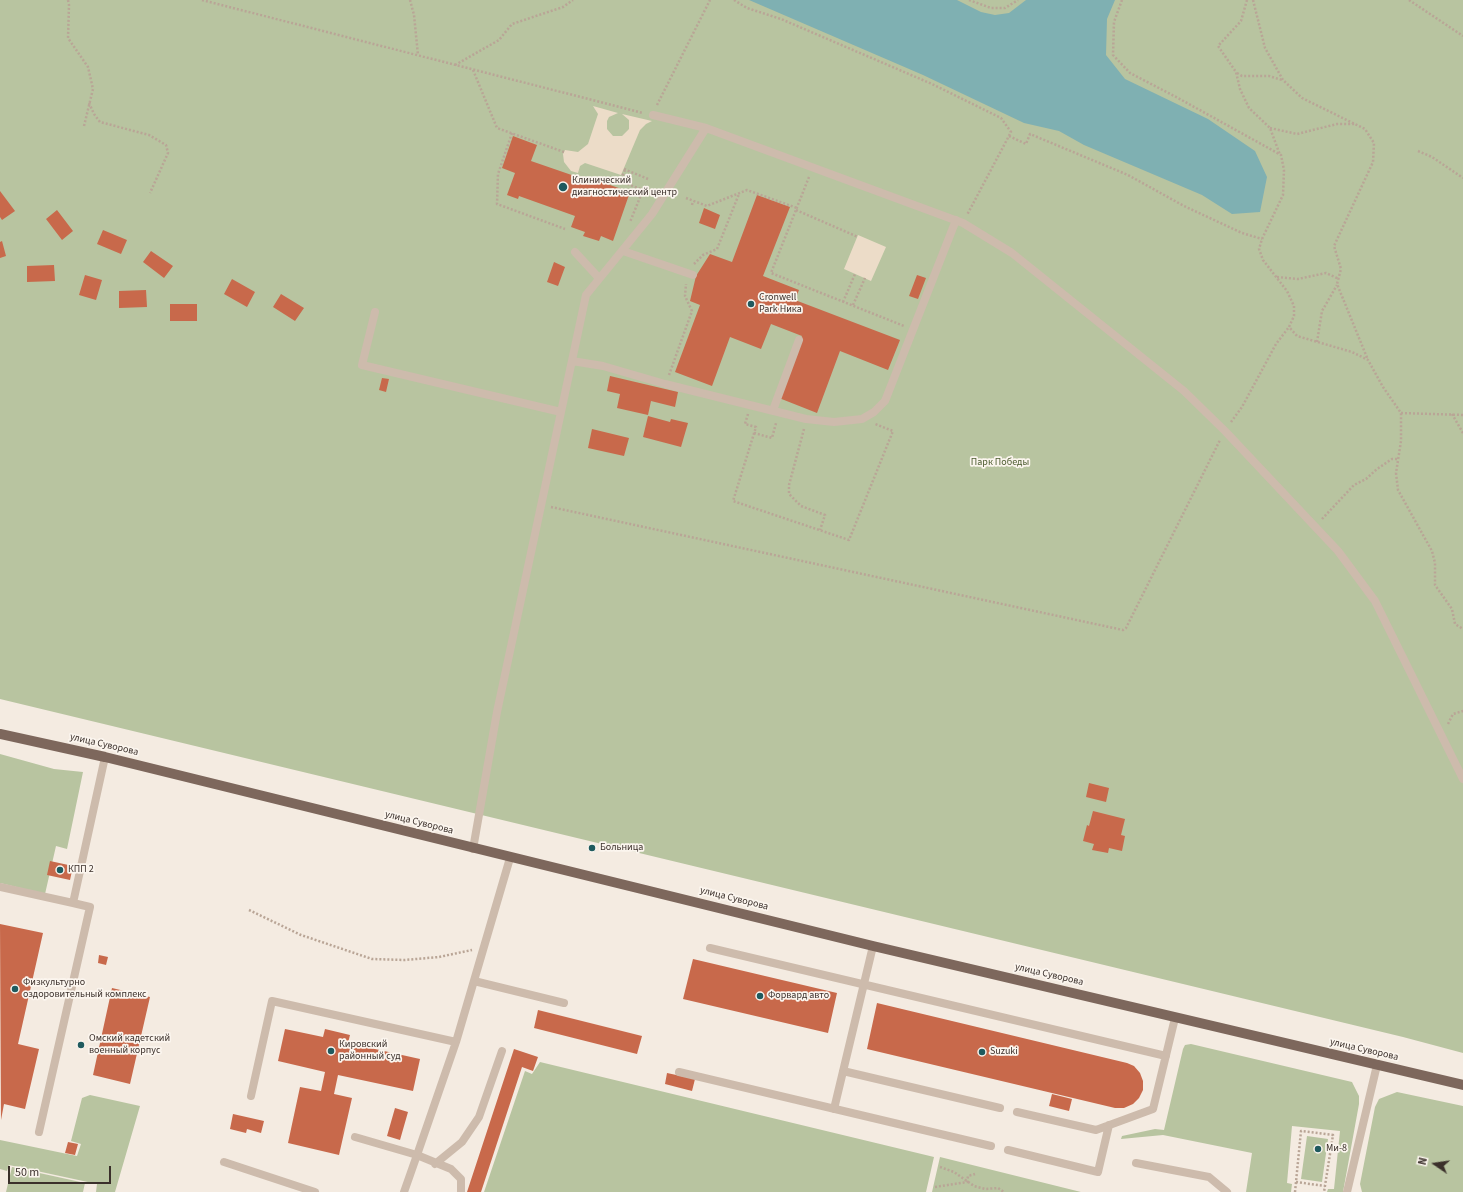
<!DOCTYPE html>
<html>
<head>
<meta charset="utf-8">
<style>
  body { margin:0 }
  #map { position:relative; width:1463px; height:1192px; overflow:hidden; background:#f4ebe1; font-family:"Source Sans 3",sans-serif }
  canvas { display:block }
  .north { position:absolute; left:1415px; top:1144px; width:40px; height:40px; -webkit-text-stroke:3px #fbf5ee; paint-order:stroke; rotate:283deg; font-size:11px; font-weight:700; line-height:16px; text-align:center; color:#3b302b }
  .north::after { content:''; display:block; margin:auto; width:14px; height:18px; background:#3b302b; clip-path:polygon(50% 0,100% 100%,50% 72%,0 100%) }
  .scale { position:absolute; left:8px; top:1166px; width:103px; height:18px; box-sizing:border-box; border:2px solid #3b302b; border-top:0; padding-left:5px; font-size:12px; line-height:14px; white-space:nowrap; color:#3b302b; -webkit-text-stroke:3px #fbf5ee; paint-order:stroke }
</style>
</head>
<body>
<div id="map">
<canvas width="1463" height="1192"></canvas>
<div class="north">N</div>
<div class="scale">50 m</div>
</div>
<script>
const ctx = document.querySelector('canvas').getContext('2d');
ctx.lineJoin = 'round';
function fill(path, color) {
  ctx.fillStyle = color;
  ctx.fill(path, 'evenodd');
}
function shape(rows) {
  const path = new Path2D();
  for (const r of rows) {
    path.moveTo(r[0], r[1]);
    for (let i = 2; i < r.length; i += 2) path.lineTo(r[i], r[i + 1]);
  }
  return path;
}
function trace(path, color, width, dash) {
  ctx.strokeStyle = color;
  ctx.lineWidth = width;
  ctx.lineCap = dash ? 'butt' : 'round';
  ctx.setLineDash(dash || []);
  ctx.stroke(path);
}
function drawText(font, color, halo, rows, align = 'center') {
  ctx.font = font + ' "Source Sans 3",sans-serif';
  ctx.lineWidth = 3.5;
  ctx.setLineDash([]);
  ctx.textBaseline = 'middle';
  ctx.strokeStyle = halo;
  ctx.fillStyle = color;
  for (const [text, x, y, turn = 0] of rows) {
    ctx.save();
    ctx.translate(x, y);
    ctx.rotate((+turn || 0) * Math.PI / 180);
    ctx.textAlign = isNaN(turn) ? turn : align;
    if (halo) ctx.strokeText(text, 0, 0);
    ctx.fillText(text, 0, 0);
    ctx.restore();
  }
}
const green = shape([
  [0,0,1463,0,1463,1053,1403,1037,0,699],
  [0,754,54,769,83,772,67,849,56,846,45,894,0,883],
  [1191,1044,1352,1082,1359,1096,1359,1104,1343,1192,1327,1192,1328,1189,1334,1189,1340,1131,1292,1126,1287,1183,1292,1184,1291,1192,1246,1192,1252,1153,1163,1135,1121,1139,1122,1136,1155,1129,1164,1130,1183,1049,1185,1045],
  [540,1062,934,1157,926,1192,484,1192,525,1071,532,1074],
  [1397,1092,1463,1106,1463,1192,1362,1192,1360,1184,1375,1107,1379,1099],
  [90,1095,140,1106,115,1192,96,1192,97,1184,9,1165,7,1171,0,1169,0,1140,77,1156,81,1144,71,1141,82,1098],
  [1307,1136,1328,1139,1322,1182,1301,1179],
  [940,1157,1081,1192,932,1192],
  [12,1167,85,1183,83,1192,6,1192]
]);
const plaza = shape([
  [593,106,618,113,609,117,607,121,607,129,613,136,622,136,629,129,629,120,622,114,652,121,646,124,640,130,621,175,585,163,580,166,578,173,571,171,564,162,563,154,565,150,578,152,588,144,598,114],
  [858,235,886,247,871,281,844,269]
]);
const water = shape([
  [749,0,957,0,981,12,995,15,1009,13,1026,0,1115,0,1107,19,1106,55,1125,79,1208,119,1255,151,1267,177,1260,212,1232,214,1202,195,1084,145,1059,131,1024,123,923,75]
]);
const building = shape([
  [513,136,537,145,531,161,589,181,590,178,630,192,613,241,601,236,599,241,583,236,585,232,571,227,575,216,519,196,518,199,507,195,515,173,502,168],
  [0,191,15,211,2,220,0,217],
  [757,195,790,207,763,276,799,290,795,300,900,340,888,370,840,351,817,413,779,398,802,336,771,324,761,349,730,337,712,386,675,372,700,305,690,301,696,276,710,254,732,262],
  [704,208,720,215,715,229,699,223],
  [57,210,73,231,62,240,46,219],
  [103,230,127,240,121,254,97,244],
  [2,241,6,256,0,258,0,242],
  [151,251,173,266,164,278,143,262],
  [554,262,565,267,558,286,547,282],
  [54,265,55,281,27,282,27,266],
  [85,275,102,280,96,300,79,295],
  [917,275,926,278,918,299,909,296],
  [232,279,255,292,247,307,224,294],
  [146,290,147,307,119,308,119,291],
  [281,294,304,308,295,321,273,307],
  [170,304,197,304,197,321,170,321],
  [610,376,678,392,675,407,651,401,648,415,617,408,620,394,607,391],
  [382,378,389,379,386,392,379,390],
  [648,416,670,422,671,419,688,423,681,447,643,437],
  [592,429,629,438,624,456,588,448],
  [1089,783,1109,788,1106,802,1086,797],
  [1093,811,1125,819,1121,835,1125,836,1122,851,1109,848,1108,853,1092,850,1094,844,1083,841,1087,825,1089,826],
  [50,861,73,866,70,880,47,875],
  [0,924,43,933,18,1044,39,1049,25,1109,4,1104,1,1120],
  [99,955,108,957,106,965,98,963],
  [693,959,837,993,828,1033,683,999],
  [112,988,150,997,130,1084,93,1075],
  [877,1003,1127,1063,1134,1066,1140,1073,1143,1081,1143,1090,1139,1098,1133,1104,1124,1108,1115,1108,867,1049],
  [538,1010,642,1036,637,1054,534,1028],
  [285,1029,323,1037,325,1029,350,1035,348,1043,420,1059,413,1091,338,1075,334,1094,352,1098,339,1155,288,1143,300,1087,321,1091,325,1072,278,1061],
  [514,1049,538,1057,533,1071,522,1067,481,1192,467,1192],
  [667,1073,695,1079,692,1091,665,1084],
  [1052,1094,1072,1099,1069,1111,1049,1106],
  [395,1108,408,1112,400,1140,387,1136],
  [233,1114,264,1121,261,1133,247,1129,246,1133,230,1129],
  [68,1142,78,1144,75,1155,65,1153]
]);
const path = shape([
  [68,0,69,5,68,38,88,67,93,89,84,126],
  [202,0,643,113],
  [410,0,414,15,418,55],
  [734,0,747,8,781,19,932,84,1001,118,1011,132,967,215],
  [969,0,991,8,1005,8,1018,0],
  [1122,0,1114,22,1113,55,1130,73,1178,98,1281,155,1284,170,1283,195,1262,239,1259,249,1263,260,1287,291,1294,306,1294,316,1289,327,1297,336,1352,352,1368,360,1383,387,1401,413,1401,441,1396,473,1398,490,1432,551,1435,563,1435,585,1452,609,1455,624,1463,629],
  [1247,0,1241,21,1218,46,1236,72,1240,89,1249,108,1270,128,1280,155],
  [1253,0,1265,48,1283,80,1302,98,1365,129,1374,143,1373,162,1334,246,1341,269,1337,284,1368,360],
  [1409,0,1463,36],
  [455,65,499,40,512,24,563,7,573,0],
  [473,70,497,128,564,152],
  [1237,73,1242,76,1269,76,1282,80],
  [89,103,94,114,100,122,149,135,166,145,168,153,150,193],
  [657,105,710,0],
  [1270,128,1297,134,1337,124,1356,124],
  [512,133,498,174,497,204,565,229],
  [1009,136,1026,144,1030,134,1128,175,1184,206,1242,233,1262,239],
  [1418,151,1432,157,1463,178],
  [624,169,648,179],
  [625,170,620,181,643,190,630,222],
  [809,177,771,273,904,326],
  [686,198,707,206,747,190,797,208],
  [692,205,693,201],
  [796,210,858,237],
  [694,264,703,255,717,249,739,194],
  [1277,277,1298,279,1326,273,1339,279],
  [843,302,855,274],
  [853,305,865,278],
  [1317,342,1322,311,1337,285],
  [669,375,692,311,685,296,686,284],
  [1401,413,1463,415],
  [748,414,745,424,756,427,733,501,849,540,893,431,875,424],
  [1452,414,1463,433],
  [1231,422,1242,407,1276,344,1289,327],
  [804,429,789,485,789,494,801,506,825,515,820,530],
  [754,433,772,438,776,423],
  [551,507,1123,630,1126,628,1220,440],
  [1322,519,1354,485,1366,479,1377,469,1392,459,1398,459],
  [1448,724,1453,714,1463,711],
  [249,910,301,935,372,959,405,960,439,957,472,950],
  [940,1167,954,1172,974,1186,985,1189,998,1188,1004,1192],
  [1296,1182,1325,1186],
  [935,1187,967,1182,968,1176,975,1174],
  [1295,1192,1301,1131,1333,1135,1324,1192]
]);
const lane = shape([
  [706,128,963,223,1012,253,1184,391,1225,431,1338,551,1375,601,1463,779],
  [623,251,693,275],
  [575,252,598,277],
  [375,312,362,365,561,412],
  [572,361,603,366,665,384,806,419,834,422,862,419,874,412,885,401,956,220],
  [773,410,799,340],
  [473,849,497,712,586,295,652,214,706,128,653,115],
  [0,887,73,903],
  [710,948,1166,1056],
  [474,981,564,1003],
  [843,1071,1000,1108],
  [679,1072,991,1146],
  [251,1096,272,1001,456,1042],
  [834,1109,873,946],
  [1017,1112,1096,1130,1153,1109,1175,1018],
  [39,1132,90,907,73,903,105,757],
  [355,1137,417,1155,456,1042,510,858],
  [1008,1150,1098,1172,1109,1125],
  [224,1162,315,1192],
  [1136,1163,1209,1177,1227,1192],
  [435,1164,462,1142,479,1117,502,1051],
  [404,1192,417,1155,451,1169,461,1179,461,1192],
  [1347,1192,1377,1065]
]);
const primary = shape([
  [0,734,105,757,873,946,1463,1085]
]);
const markers = [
  [563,187,5,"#1f5a5e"],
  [751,304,4,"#1f5a5e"],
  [592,848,4,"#1f5a5e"],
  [60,870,4,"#1f5a5e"],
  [15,989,4,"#1f5a5e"],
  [760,996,4,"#1f5a5e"],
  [81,1045,4,"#1f5a5e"],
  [331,1051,4,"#1f5a5e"],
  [982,1052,4,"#1f5a5e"],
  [1318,1149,4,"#1f5a5e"]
];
const poiNames = [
  ["Клинический",572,181],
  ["диагностический центр",572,193],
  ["Cronwell",759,298],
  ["Park Ника",759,310],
  ["Больница",600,848],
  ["КПП 2",68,870],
  ["Физкультурно",23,983],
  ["оздоровительный комплекс",23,995],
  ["Форвард авто",768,996],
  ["Омский кадетский",89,1039],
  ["военный корпус",89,1051],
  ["Кировский",339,1045],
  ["районный суд",339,1057],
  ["Suzuki",990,1052],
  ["Ми-8",1326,1149]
];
const parkNames = [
  ["Парк Победы",1000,463]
];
const streetNames = [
  ["улица Суворова",104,745,13],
  ["улица Суворова",419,823,14],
  ["улица Суворова",734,899,14],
  ["улица Суворова",1049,975,13],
  ["улица Суворова",1364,1050,13]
];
fill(green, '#b8c4a0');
fill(plaza, '#ecdcc8');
fill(water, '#7fb0b2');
fill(building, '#c8694b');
trace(path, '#b9a596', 2.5, [2, 2]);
trace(lane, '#cdbbac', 8);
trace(primary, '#7d675c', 10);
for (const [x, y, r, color] of markers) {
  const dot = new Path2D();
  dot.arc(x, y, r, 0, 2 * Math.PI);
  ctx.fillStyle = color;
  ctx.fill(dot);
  trace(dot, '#fbf5ee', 1.5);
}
drawText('10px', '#3b302b', '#fbf5ee', poiNames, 'left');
drawText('10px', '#4a5a2e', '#fbf5ee', parkNames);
drawText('10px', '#3b302b', '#fbf5ee', streetNames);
</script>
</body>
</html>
